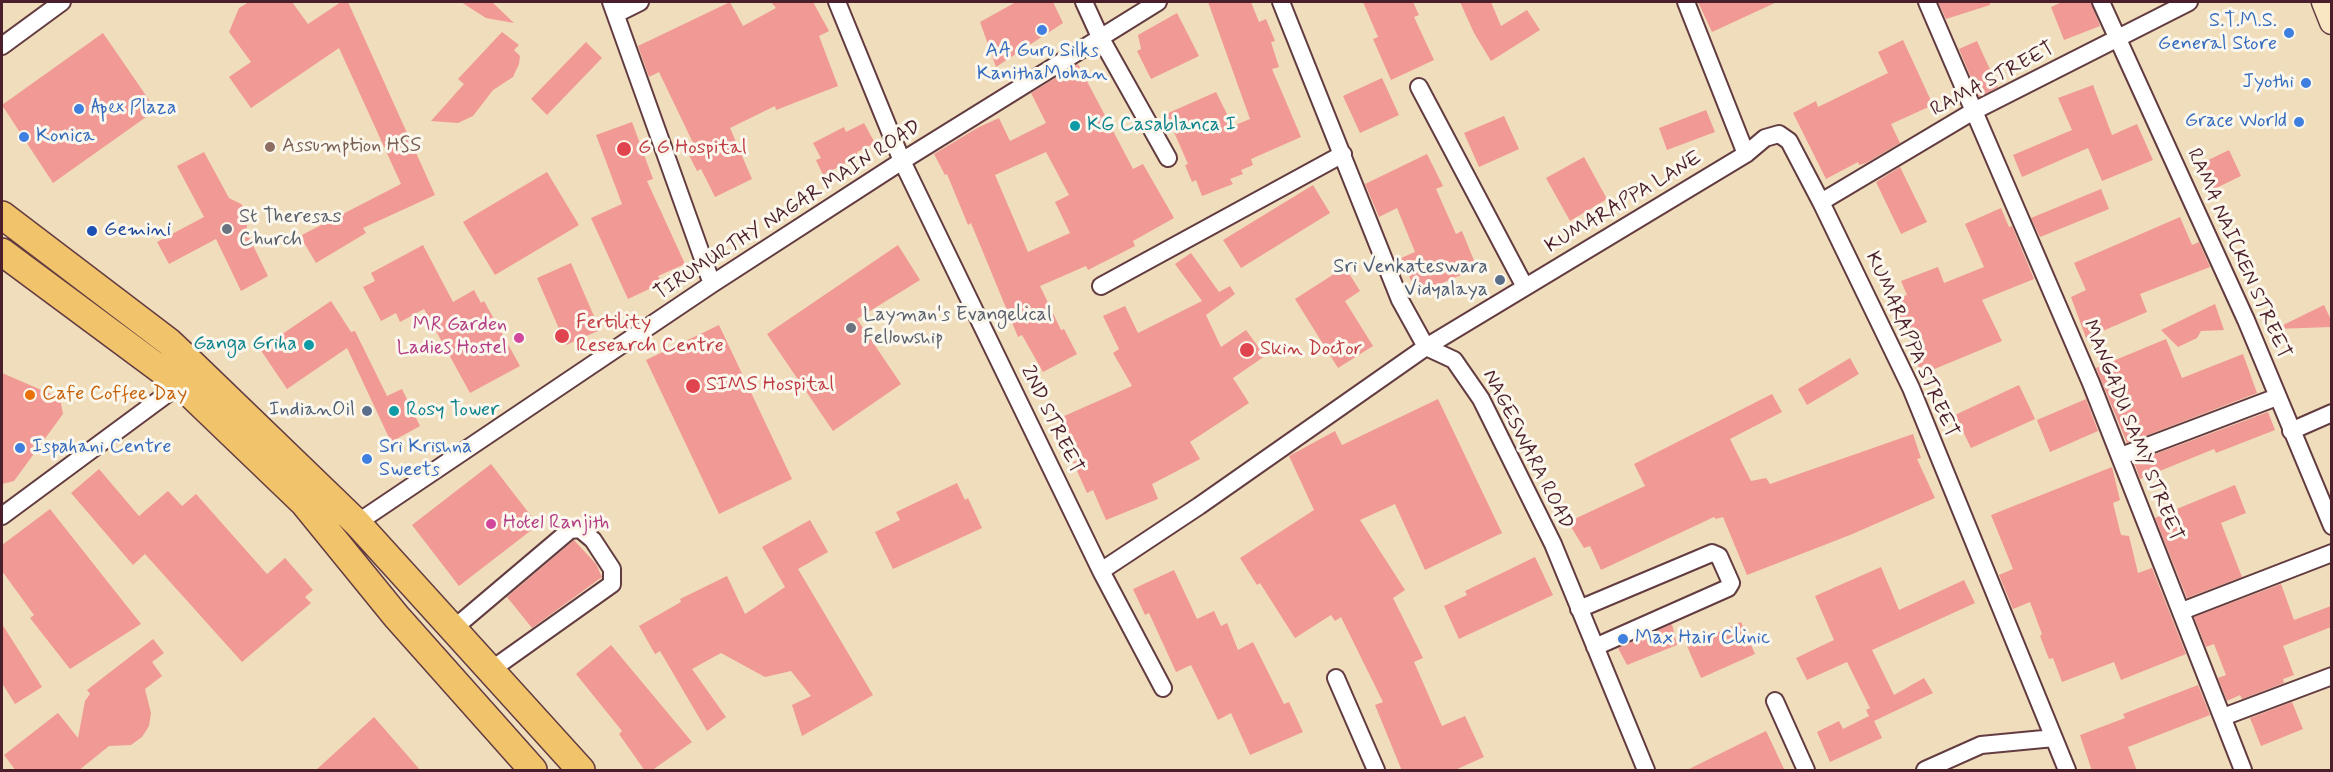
<!DOCTYPE html>
<html>
<head>
<meta charset="utf-8">
<style>
  body { margin:0 }
  #map { position:relative; width:2333px; height:772px; overflow:hidden; background:#f0ddbc; font-family:Mynerve,sans-serif }
  canvas { display:block }
  .frame { position:absolute; inset:0; border:3px solid #4a1f2b; pointer-events:none }
</style>
</head>
<body>
<div id="map">
<canvas width="2333" height="772"></canvas>
<div class="frame"></div>
</div>
<script>
const ctx = document.querySelector('canvas').getContext('2d');
ctx.lineJoin = 'round';
function fill(path, color) {
  ctx.fillStyle = color;
  ctx.fill(path, 'evenodd');
}
function shape(rows) {
  const path = new Path2D();
  for (const r of rows) {
    path.moveTo(r[0], r[1]);
    for (let i = 2; i < r.length; i += 2) path.lineTo(r[i], r[i + 1]);
  }
  return path;
}
function trace(path, color, width, dash) {
  ctx.strokeStyle = color;
  ctx.lineWidth = width;
  ctx.lineCap = dash ? 'butt' : 'round';
  ctx.setLineDash(dash || []);
  ctx.stroke(path);
}
function drawText(font, color, halo, rows, align = 'center') {
  ctx.font = font + ' Mynerve,sans-serif';
  ctx.lineWidth = 6;
  ctx.setLineDash([]);
  ctx.textBaseline = 'middle';
  ctx.strokeStyle = halo;
  ctx.fillStyle = color;
  for (const [text, x, y, turn = 0] of rows) {
    ctx.save();
    ctx.translate(x, y);
    ctx.rotate((+turn || 0) * Math.PI / 180);
    ctx.textAlign = isNaN(turn) ? turn : align;
    if (halo) ctx.strokeText(text, 0, 0);
    ctx.fillText(text, 0, 0);
    ctx.restore();
  }
}
const building = shape([
  [249,2,292,2,308,24,341,2,348,2,435,195,363,228,366,233,316,263,300,236,401,184,339,48,251,108,229,77,251,62,229,32,239,8],
  [461,2,492,2,514,23,486,18],
  [730,2,743,26,776,8,771,2,813,2,829,31,819,36,838,86,776,110,775,106,730,128,752,179,715,197,701,169,697,171,687,151,695,147,659,72,649,77,638,46],
  [1016,2,1053,2,1063,23,996,67,980,22],
  [1208,2,1251,2,1259,22,1266,19,1275,41,1271,42,1279,67,1272,69,1301,137,1251,159,1253,165,1241,170,1243,174,1230,179,1233,184,1202,196,1196,180,1192,182,1185,165,1188,164,1166,114,1216,92,1233,126,1250,119],
  [1363,2,1413,2,1419,15,1414,17,1434,60,1391,80,1373,39,1378,37],
  [1460,2,1491,2,1501,26,1527,10,1540,30,1491,61,1474,33],
  [1698,2,1777,2,1712,32],
  [1938,2,1990,2,1990,5,1946,19],
  [2062,2,2091,2,2100,26,2064,40,2051,7],
  [1177,13,1199,56,1151,79,1137,51,1141,49,1138,35],
  [502,32,519,45,514,50,520,56,519,64,513,77,493,90,473,116,458,123,431,121,464,84,458,79],
  [103,33,156,110,53,183,2,105],
  [1903,40,1933,105,1891,124,1900,143,1866,163,1859,165,1858,162,1826,179,1793,113,1816,101,1818,107,1888,73,1878,52],
  [1977,41,1998,87,1979,97,1959,49],
  [586,42,602,58,547,115,531,99],
  [1078,64,1133,169,1143,164,1174,218,1133,241,1135,246,1088,270,1086,266,1040,286,1061,330,1064,329,1077,354,1043,372,1022,335,1018,337,971,223,968,225,947,174,945,175,934,154,979,127,999,118,1010,141,1046,123,1031,93],
  [1046,152,1069,195,1055,202,1070,233,1028,252,995,175],
  [1382,78,1399,115,1360,133,1343,96],
  [2093,85,2112,135,2137,124,2153,160,2102,181,2088,148,2022,177,2013,155,2072,130,2058,98],
  [1706,110,1715,132,1667,150,1659,128],
  [1504,116,1519,149,1479,167,1464,133],
  [632,122,653,179,647,181,685,264,658,276,662,283,628,299,591,218,622,204,596,135],
  [864,123,875,143,857,152,859,156,823,175,816,160,821,158,813,143,844,127,846,132],
  [2229,150,2241,176,2210,191,2198,165],
  [204,152,229,198,241,204,247,211,247,233,268,276,241,291,216,239,169,264,157,242,204,217,177,166],
  [1427,154,1443,186,1436,189,1456,234,1462,231,1477,268,1417,294,1401,258,1415,252,1397,208,1379,217,1365,184],
  [1584,157,1607,199,1570,221,1546,178],
  [1900,167,1927,222,1901,234,1876,182],
  [547,172,579,225,495,275,463,222],
  [1313,185,1330,213,1241,268,1223,240],
  [2101,189,2109,209,2040,237,2031,218],
  [2001,208,2009,227,2012,226,2034,279,1982,300,2002,341,1920,375,1910,328,1900,332,1888,303,1907,295,1901,281,1938,267,1944,283,1984,267,1965,224],
  [2180,217,2192,245,2199,242,2210,267,2140,294,2147,312,2086,338,2071,297,2086,290,2074,263],
  [423,245,453,302,474,290,481,303,484,301,520,366,470,393,424,309,400,322,396,313,381,321,363,287,375,281,371,273],
  [898,245,920,280,857,319,901,384,833,431,767,334],
  [1191,253,1219,292,1230,286,1235,294,1206,315,1221,347,1246,330,1265,356,1233,378,1249,403,1190,442,1200,459,1152,484,1158,499,1106,520,1093,490,1087,493,1073,462,1081,459,1062,417,1132,386,1113,353,1119,349,1103,316,1125,306,1138,333,1202,301,1175,264],
  [571,263,600,330,566,345,537,278],
  [1345,267,1360,291,1345,301,1373,346,1338,368,1295,299],
  [331,301,351,332,355,331,387,396,402,389,420,426,391,442,347,348,287,389,260,349],
  [2215,304,2224,330,2201,331,2197,338,2178,347,2161,330],
  [2324,305,2331,320,2331,327,2275,329],
  [719,325,792,479,719,514,646,360],
  [2166,339,2182,378,2243,354,2257,393,2127,443,2096,368],
  [1850,358,1859,374,1807,405,1798,389],
  [2,373,60,398,63,414,14,481,2,484],
  [2019,385,2035,419,1971,448,1955,415],
  [1772,394,1782,412,1730,439,1751,481,1766,478,1770,484,1913,434,1921,458,1917,459,1935,498,1850,535,1747,575,1723,517,1716,519,1714,517,1601,570,1590,546,1584,548,1568,522,1645,486,1634,464],
  [1438,399,1502,533,1425,570,1395,504,1360,520,1405,590,1393,598,1423,658,1414,662,1442,726,1465,716,1484,757,1453,771,1402,771,1375,705,1383,702,1341,617,1335,621,1331,615,1295,638,1260,583,1257,585,1240,558,1314,510,1289,456,1335,431,1342,445],
  [2086,399,2098,431,2050,452,2037,420],
  [2268,412,2275,430,2216,453,2214,449,2140,479,2134,462],
  [491,464,538,525,459,586,412,525],
  [2112,467,2120,500,2113,503,2121,535,2129,536,2138,573,2152,568,2186,654,2121,680,2114,662,2062,682,2053,658,2049,659,2040,636,2042,634,2030,602,2013,609,1999,575,2013,569,1991,515],
  [99,469,139,516,168,491,182,506,196,494,267,574,285,558,313,590,305,597,311,603,242,662,145,554,133,565,71,493],
  [957,483,965,500,968,498,982,528,893,569,875,532,900,520,896,512],
  [2235,485,2246,513,2221,523,2242,577,2187,598,2155,518],
  [50,509,141,624,70,669,30,618,34,615,2,571,2,545],
  [810,520,828,552,798,569,873,695,802,736,792,705,811,696,791,671,765,677,721,653,692,669,726,717,707,731,660,651,655,654,639,626,681,602,680,599,727,576,745,614,785,587,762,547],
  [574,540,596,564,602,577,532,628,507,597],
  [1535,557,1553,595,1459,639,1444,606,1467,595,1465,591],
  [1881,567,1899,610,1964,580,1975,603,1872,650,1894,695,1924,678,1933,693,1874,721,1882,738,1830,762,1817,732,1839,721,1843,729,1869,716,1866,710,1870,708,1847,662,1807,680,1796,658,1834,640,1815,596],
  [1174,570,1197,619,1214,611,1221,626,1227,623,1238,650,1253,642,1284,704,1289,702,1303,732,1250,755,1231,713,1218,720,1191,665,1176,672,1149,613,1145,615,1133,589],
  [2281,584,2294,620,2331,606,2331,627,2283,646,2294,675,2283,679,2284,683,2242,699,2240,695,2227,701,2218,678,2226,675,2214,644,2206,647,2194,617],
  [1741,622,1755,654,1701,678,1687,646],
  [2,624,42,687,15,704,2,683],
  [1672,624,1677,645,1627,665,1618,648],
  [153,639,164,653,152,662,162,676,145,689,151,713,149,726,142,737,131,745,109,746,78,771,16,771,4,755,58,713,78,738,85,701,90,694,87,690],
  [611,645,692,742,651,771,645,771,619,734,622,731,576,674],
  [2198,685,2210,715,2128,747,2137,771,2092,771,2080,735,2125,718,2123,714],
  [2292,702,2303,729,2261,746,2250,718],
  [374,717,421,771,315,771],
  [1766,731,1785,771,1685,771]
]);
const minor = shape([
  [611,2,712,284],
  [837,2,902,161,1101,571,1163,688],
  [1084,2,1100,37,1168,158],
  [1281,2,1400,300,1426,347,1454,360,1481,399,1553,544,1646,770],
  [1686,2,1746,154],
  [1927,2,2091,383,2243,770],
  [2101,2,2246,320,2332,526],
  [616,14,640,2],
  [2,46,62,2],
  [1419,87,1525,287],
  [1821,202,1972,112,2189,2],
  [1101,286,1343,154],
  [2291,431,2332,413],
  [2121,456,2277,397],
  [2,516,186,380],
  [357,523,712,284,902,161,1158,2],
  [1101,571,1199,506,1426,347,1746,154,1765,138,1779,134,1789,141,1821,202,1911,388,2067,770],
  [1579,609,1712,553,1719,556,1731,583,1728,588,1595,647],
  [2182,611,2332,553],
  [453,629,570,530,580,529,593,540,612,569,612,584,491,670],
  [1336,678,1376,770],
  [1775,701,1806,770],
  [2223,717,2332,676],
  [1925,770,1981,745,2054,738]
]);
const secondary = shape([
  [2324,2,2332,22]
]);
const primary = shape([
  [2,215,169,342,187,359,357,523,581,770],
  [2,252,180,384,304,503,396,616,533,770]
]);
const markers = [
  [1042,30,6,"#3f7fe0"],
  [2289,33,6,"#3f7fe0"],
  [2306,83,6,"#3f7fe0"],
  [79,109,6,"#3f7fe0"],
  [2299,122,6,"#3f7fe0"],
  [1075,126,6,"#0f9aa8"],
  [24,137,6,"#3f7fe0"],
  [270,147,6,"#8d6e63"],
  [624,149,8,"#e0444e"],
  [227,229,6,"#6b7280"],
  [92,231,6,"#1a4fb4"],
  [1500,280,6,"#5c6f8a"],
  [851,328,6,"#6b7280"],
  [562,336,8,"#e0444e"],
  [519,338,6,"#d1479c"],
  [309,345,6,"#0f9aa8"],
  [1247,350,8,"#e0444e"],
  [693,386,8,"#e0444e"],
  [30,395,6,"#e8710a"],
  [367,411,6,"#5c6f8a"],
  [394,411,6,"#0f9aa8"],
  [20,448,6,"#3f7fe0"],
  [367,459,6,"#3f7fe0"],
  [491,524,6,"#d1479c"],
  [1623,639,6,"#3f7fe0"]
];
const shopNames = [
  ["S.T.M.S.",2277,22,"right"],
  ["General Store",2277,45,"right"],
  ["AA Guru Silks",1042,52,"center"],
  ["KanithaMohan",1042,75,"center"],
  ["Jyothi",2294,83,"right"],
  ["Apex Plaza",91,109],
  ["Grace World",2287,122,"right"],
  ["Konica",36,137],
  ["Ispahani Centre",32,448],
  ["Sri Krishna",379,448],
  ["Sweets",379,471],
  ["Max Hair Clinic",1635,639]
];
const streetNames = [
  ["RAMA STREET",1993,80,-28],
  ["KUMARAPPA LANE",1624,203,-31],
  ["TIRUMURTHY NAGAR MAIN ROAD",788,211,-33],
  ["RAMA NAICKEN STREET",2238,254,66],
  ["KUMARAPPA STREET",1911,345,66],
  ["2ND STREET",1051,420,64],
  ["MANGADU SAMY STREET",2132,431,68],
  ["NAGESWARA ROAD",1527,450,63]
];
const cultureNames = [
  ["KG Casablanca I",1087,126],
  ["Ganga Griha",297,345,"right"],
  ["Rosy Tower",406,411]
];
const educationNames = [
  ["Assumption HSS",282,147]
];
const healthNames = [
  ["G G Hospital",638,149],
  ["Fertility",576,324],
  ["Research Centre",576,347],
  ["Skin Doctor",1260,350],
  ["SIMS Hospital",706,386]
];
const worshipNames = [
  ["St Theresas",239,218],
  ["Church",239,241],
  ["Layman's Evangelical",863,316],
  ["Fellowship",863,339]
];
const transitNames = [
  ["Gemini",104,231]
];
const serviceNames = [
  ["Sri Venkateswara",1488,268],
  ["Vidyalaya",1488,291],
  ["IndianOil",355,411]
];
const hotelNames = [
  ["MR Garden",507,326],
  ["Ladies Hostel",507,349],
  ["Hotel Ranjith",503,524,"left"]
];
const foodNames = [
  ["Cafe Coffee Day",42,395]
];
fill(building, '#f19994');
trace(minor, '#633c41', 20);
trace(secondary, '#633c41', 27);
trace(primary, '#633c41', 30);
trace(minor, '#fff', 16);
trace(secondary, '#f9e7c3', 24);
trace(primary, '#f1c36a', 27);
for (const [x, y, r, color] of markers) {
  const dot = new Path2D();
  dot.arc(x, y, r, 0, 2 * Math.PI);
  ctx.fillStyle = color;
  ctx.fill(dot);
  trace(dot, '#fbf7ec', 2);
}
drawText('20px', '#366cbe', '#fbf7ec', shopNames, 'left');
drawText('20px', '#4a1f2b', '#fbf7ec', streetNames);
drawText('20px', '#0d838f', '#fbf7ec', cultureNames, 'left');
drawText('20px', '#785e54', '#fbf7ec', educationNames, 'left');
drawText('20px', '#be3a42', '#fbf7ec', healthNames, 'left');
drawText('20px', '#5b616d', '#fbf7ec', worshipNames, 'left');
drawText('20px', '#164399', '#fbf7ec', transitNames, 'left');
drawText('20px', '#4e5e75', '#fbf7ec', serviceNames, 'right');
drawText('20px', '#b23c85', '#fbf7ec', hotelNames, 'right');
drawText('20px', '#c56008', '#fbf7ec', foodNames, 'left');
</script>
</body>
</html>
